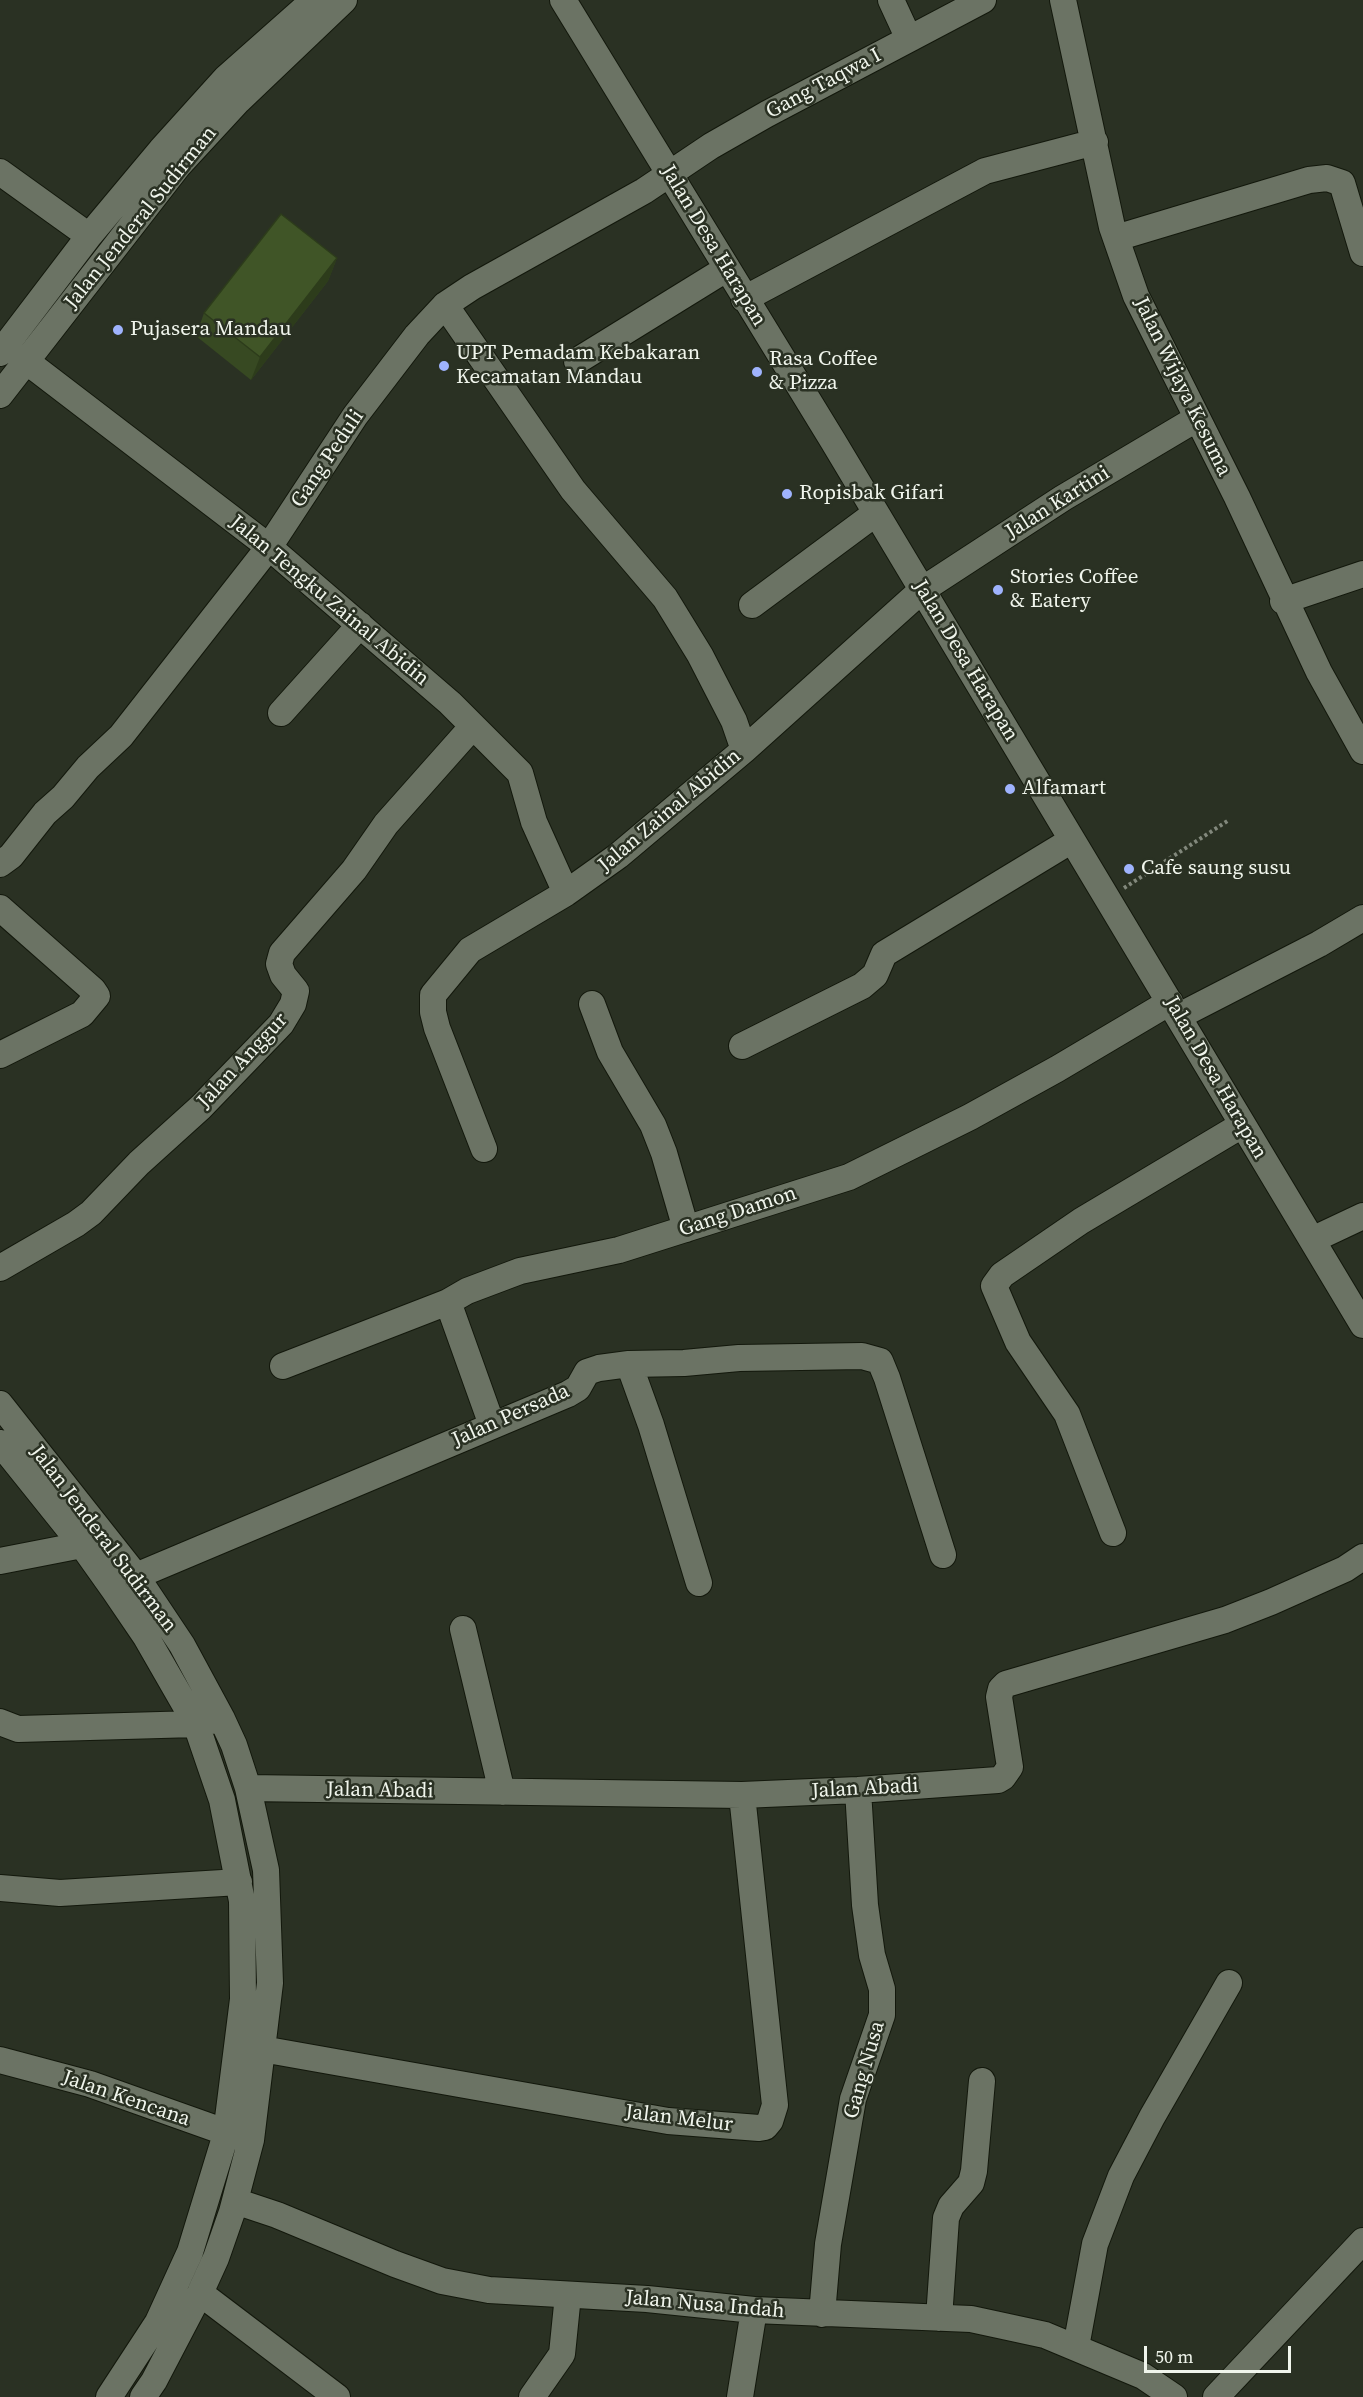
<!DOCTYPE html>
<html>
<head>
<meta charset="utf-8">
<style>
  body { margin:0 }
  #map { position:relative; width:1363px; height:2397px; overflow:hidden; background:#2a3123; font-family:"Source Serif 4",serif }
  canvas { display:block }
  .scale { position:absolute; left:1144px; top:2346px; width:147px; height:27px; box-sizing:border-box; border:3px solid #f0f5ec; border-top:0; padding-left:8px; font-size:18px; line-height:21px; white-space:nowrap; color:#f0f5ec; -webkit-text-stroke:4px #2a3123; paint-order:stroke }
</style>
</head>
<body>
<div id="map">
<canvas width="1363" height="2397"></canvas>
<div class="scale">50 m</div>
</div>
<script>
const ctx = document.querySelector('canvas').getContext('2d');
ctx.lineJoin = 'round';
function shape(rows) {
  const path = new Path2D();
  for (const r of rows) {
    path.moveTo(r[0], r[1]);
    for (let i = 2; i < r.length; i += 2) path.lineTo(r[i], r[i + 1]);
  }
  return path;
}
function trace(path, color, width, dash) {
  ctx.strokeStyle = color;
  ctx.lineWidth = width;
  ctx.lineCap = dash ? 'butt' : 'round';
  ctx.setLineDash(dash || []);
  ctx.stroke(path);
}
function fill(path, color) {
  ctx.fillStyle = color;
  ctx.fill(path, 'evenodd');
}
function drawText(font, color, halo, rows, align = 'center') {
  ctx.font = font + ' "Source Serif 4",serif';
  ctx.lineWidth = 5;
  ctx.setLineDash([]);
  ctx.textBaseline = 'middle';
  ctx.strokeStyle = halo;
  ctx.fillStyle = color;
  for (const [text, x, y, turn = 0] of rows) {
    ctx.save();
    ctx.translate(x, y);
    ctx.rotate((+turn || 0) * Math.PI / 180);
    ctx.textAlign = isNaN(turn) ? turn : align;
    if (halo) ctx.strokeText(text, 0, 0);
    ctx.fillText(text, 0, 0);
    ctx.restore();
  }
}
const path = shape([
  [1124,888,1229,820]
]);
const minor = shape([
  [563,0,833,441,1363,1325],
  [891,0,909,39],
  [1063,0,1112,227,1136,296,1237,497,1319,672,1363,751],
  [0,172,89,236],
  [1116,238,1309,180,1327,178,1342,183,1363,253],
  [744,299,985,171,1095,142],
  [445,305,573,490,665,598,700,655,734,721,744,750],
  [0,353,89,236,161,150,226,78,314,0],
  [26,361,269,547,450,703,520,773,534,822,566,893],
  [577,361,726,269],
  [0,395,178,166,238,101,344,0],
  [1283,601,1363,574],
  [752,605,876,513],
  [281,713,360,625],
  [0,864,11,856,45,813,63,797,88,767,121,736,269,547,355,416,417,335,445,305,472,287,644,191,711,146,767,114,983,0],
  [0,908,93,990,97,996,82,1014,0,1055],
  [592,1004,610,1052,653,1125,664,1153,686,1229],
  [1179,1016,1319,944,1363,918],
  [742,1046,862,986,875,975,884,954,1072,840],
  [484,1149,437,1028,433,1012,433,995,470,950,566,893,618,856,744,750,922,590,1063,498,1196,419],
  [1312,1240,1363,1216],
  [0,1268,76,1224,91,1213,139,1163,201,1107,281,1024,293,1004,296,991,283,975,279,964,282,953,354,870,386,824,473,726],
  [448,1302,492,1425],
  [629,1364,651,1425,699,1583],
  [283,1366,448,1302,467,1291,520,1271,619,1250,849,1177,970,1117,1057,1069,1170,1002],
  [0,1404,136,1576,182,1645,222,1719,234,1745,248,1788,266,1870,270,1983,251,2140,232,2212,216,2258,200,2293,154,2381,143,2397],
  [0,1443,82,1545,114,1590,146,1637,196,1724,222,1800,242,1901,243,1999,226,2134,190,2252,158,2322,109,2397],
  [1113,1533,1067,1414,1018,1342,994,1286,1002,1275,1081,1221,1242,1125],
  [0,1561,82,1545],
  [136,1576,568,1394,578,1388,587,1372,599,1368,629,1364,684,1363,739,1358,862,1356,880,1361,887,1378,943,1555],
  [463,1629,502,1792],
  [0,1722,18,1729,196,1724,211,1721],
  [248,1788,742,1795,858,1790,998,1780,1003,1777,1010,1767,999,1697,1001,1689,1006,1684,1225,1620,1271,1602,1345,1569,1363,1557],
  [0,1888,60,1893,239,1882],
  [262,2049,668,2121,759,2128,765,2127,770,2121,775,2105,742,1795],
  [0,2060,90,2084,242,2138],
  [235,2201,277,2215,395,2264,442,2281,489,2290,647,2299,754,2310,971,2319,1045,2335,1143,2376,1174,2397],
  [200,2293,337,2397],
  [822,2314,828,2244,853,2099,882,2015,882,1989,872,1955,865,1905,858,1790],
  [939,2318,946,2218,951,2206,971,2183,974,2171,982,2081],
  [1076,2347,1095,2244,1121,2176,1152,2117,1229,1983],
  [532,2397,562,2354,568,2295],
  [740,2397,754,2310],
  [1216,2397,1363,2241]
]);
const wall = shape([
  [337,258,328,281,251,380,196,336,204,313]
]);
const shadedWall = shape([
  [337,258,328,281,251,380,260,357]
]);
const building = shape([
  [281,214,337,258,260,357,204,313,281,214]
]);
const markers = [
  [118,330,6,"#9fb3fd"],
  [444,366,6,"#9fb3fd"],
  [757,372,6,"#9fb3fd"],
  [787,494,6,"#9fb3fd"],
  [998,590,6,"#9fb3fd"],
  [1010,789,6,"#9fb3fd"],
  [1129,869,6,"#9fb3fd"]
];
const streetNames = [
  ["Gang Taqwa I",824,84,-28],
  ["Jalan Jenderal Sudirman",141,218,-51],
  ["Jalan Desa Harapan",713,246,59],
  ["Jalan Wijaya Kesuma",1182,387,64],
  ["Gang Peduli",328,459,-56],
  ["Jalan Kartini",1058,503,-32],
  ["Jalan Tengku Zainal Abidin",329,601,40],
  ["Jalan Desa Harapan",965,661,59],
  ["Jalan Zainal Abidin",670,811,-40],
  ["Jalan Anggur",243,1061,-47],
  ["Jalan Desa Harapan",1215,1078,60],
  ["Gang Damon",738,1212,-18],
  ["Jalan Persada",511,1416,-24],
  ["Jalan Jenderal Sudirman",103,1539,53],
  ["Jalan Abadi",865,1789,-3],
  ["Jalan Abadi",380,1791,1],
  ["Gang Nusa",865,2070,-74],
  ["Jalan Kencana",126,2099,19],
  ["Jalan Melur",679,2119,7],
  ["Jalan Nusa Indah",705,2305,5]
];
const poiNames = [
  ["Pujasera Mandau",130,330],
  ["UPT Pemadam Kebakaran",456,354],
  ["Kecamatan Mandau",456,378],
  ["Rasa Coffee",769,360],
  ["& Pizza",769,384],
  ["Ropisbak Gifari",799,494],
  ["Stories Coffee",1010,578],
  ["& Eatery",1010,602],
  ["Alfamart",1022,789],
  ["Cafe saung susu",1141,869]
];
trace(minor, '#13180c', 28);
trace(path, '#82887c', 4, [3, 3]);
trace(minor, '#6b7364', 26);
fill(wall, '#374922');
fill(shadedWall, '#2d3c1b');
fill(building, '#405527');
trace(building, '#2d3c1b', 1.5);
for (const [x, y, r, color] of markers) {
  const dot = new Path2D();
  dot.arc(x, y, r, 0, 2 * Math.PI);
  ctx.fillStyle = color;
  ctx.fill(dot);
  trace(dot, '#2a3123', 2);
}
drawText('21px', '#f0f5ec', '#2a3123', streetNames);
drawText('21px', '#f0f5ec', '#2a3123', poiNames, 'left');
</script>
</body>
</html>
